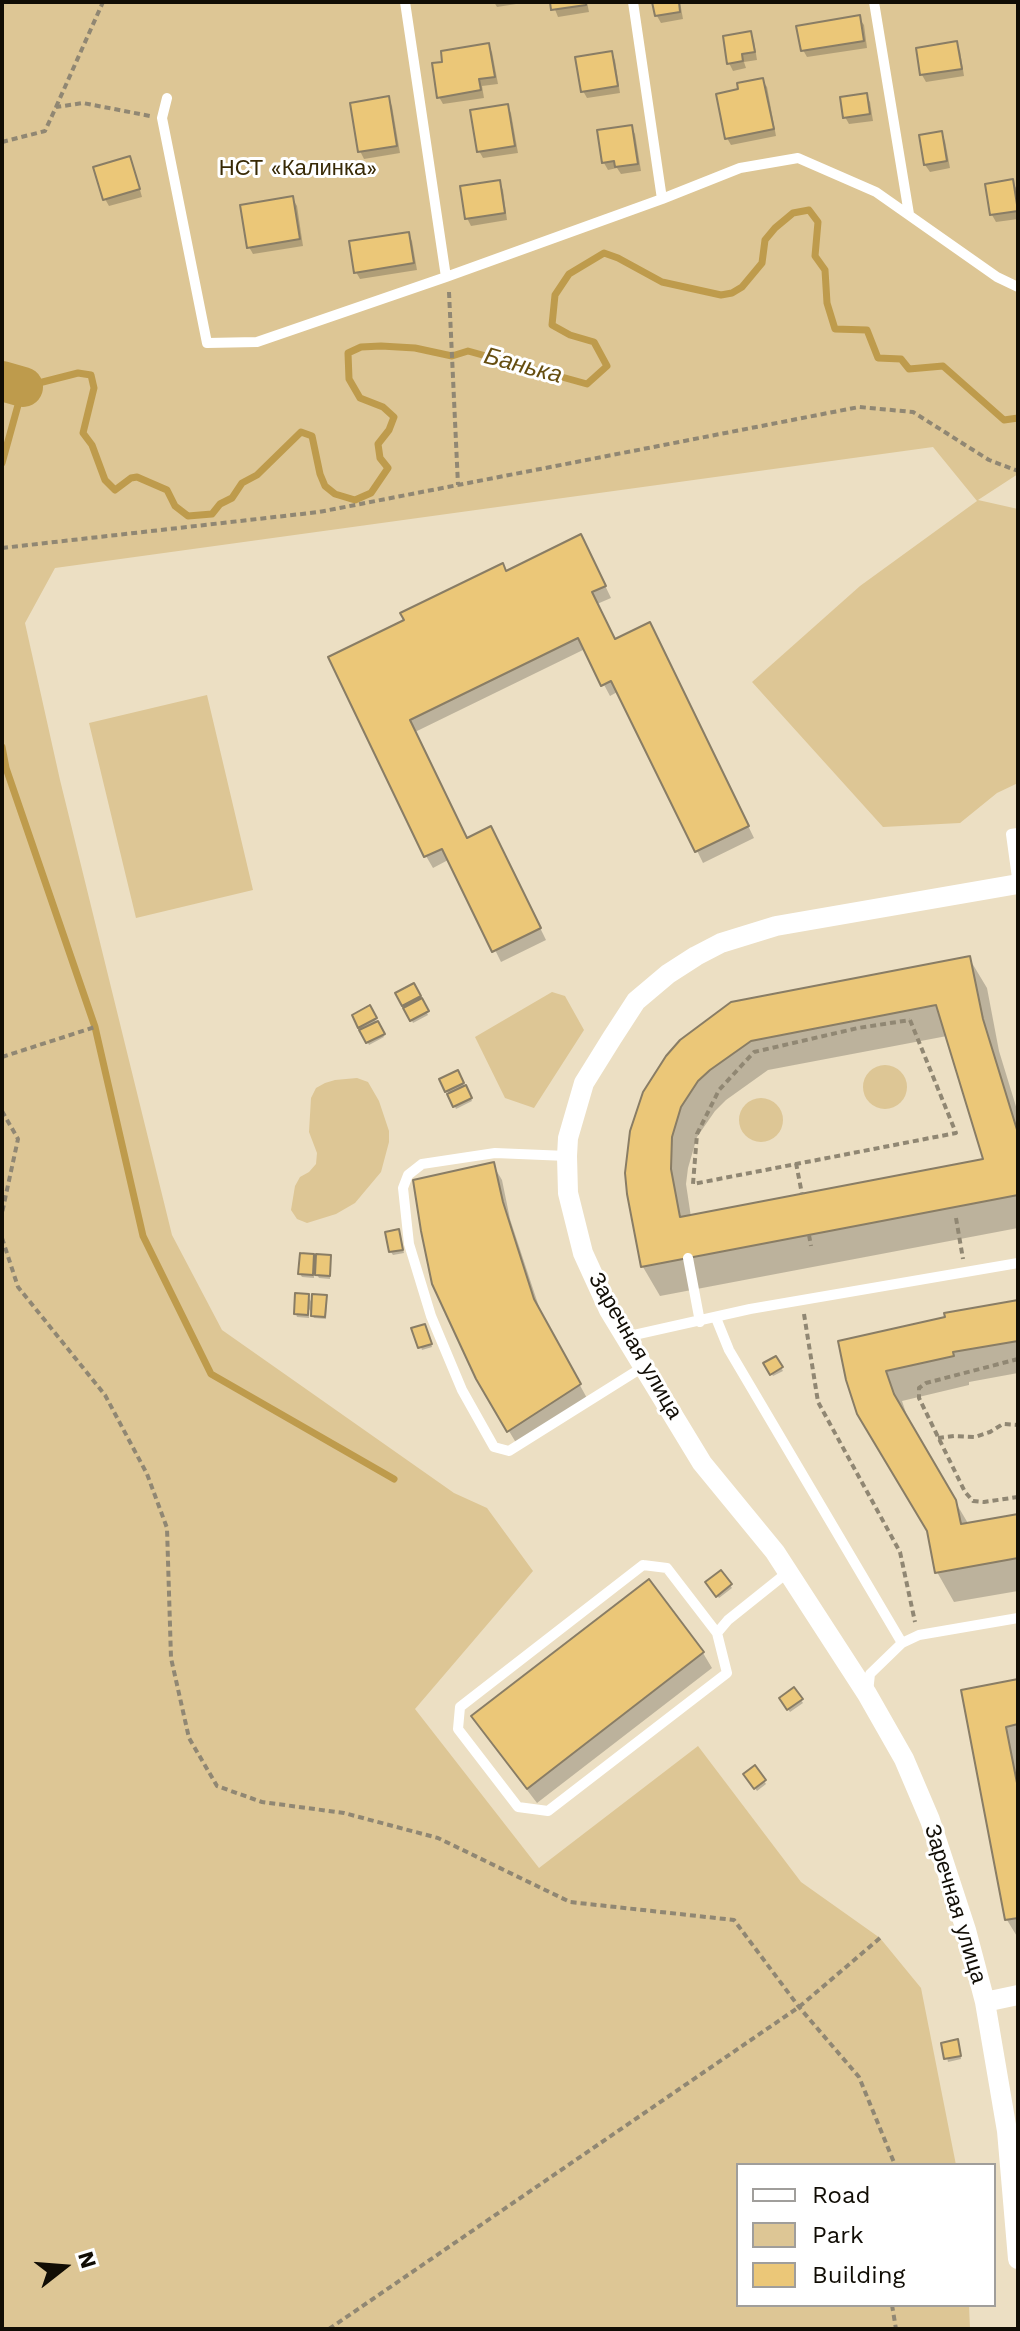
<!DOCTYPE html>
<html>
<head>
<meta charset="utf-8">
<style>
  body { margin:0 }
  #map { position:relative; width:1020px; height:2331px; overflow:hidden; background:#ecdfc3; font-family:"Work Sans",sans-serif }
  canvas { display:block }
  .frame { position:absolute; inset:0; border:4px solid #110d05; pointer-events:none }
  .legend { position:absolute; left:736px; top:2163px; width:260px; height:144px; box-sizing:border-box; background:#fff; border:2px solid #a09e9b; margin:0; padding:10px 14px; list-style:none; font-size:24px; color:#110d05 }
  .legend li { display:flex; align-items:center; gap:16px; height:40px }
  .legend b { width:40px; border:2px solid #a09e9b }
  .north { position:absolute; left:24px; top:2227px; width:80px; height:80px; -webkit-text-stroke:6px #fff; paint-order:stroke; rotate:73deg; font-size:22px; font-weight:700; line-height:32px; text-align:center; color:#110d05 }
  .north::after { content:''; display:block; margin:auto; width:28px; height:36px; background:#110d05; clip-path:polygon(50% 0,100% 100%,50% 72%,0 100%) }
</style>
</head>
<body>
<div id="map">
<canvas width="1020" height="2331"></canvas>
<div class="frame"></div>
<ul class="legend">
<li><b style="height:10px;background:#fff"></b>Road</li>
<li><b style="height:22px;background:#ddc695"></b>Park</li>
<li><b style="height:22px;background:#ebc778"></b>Building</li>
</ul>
<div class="north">N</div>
</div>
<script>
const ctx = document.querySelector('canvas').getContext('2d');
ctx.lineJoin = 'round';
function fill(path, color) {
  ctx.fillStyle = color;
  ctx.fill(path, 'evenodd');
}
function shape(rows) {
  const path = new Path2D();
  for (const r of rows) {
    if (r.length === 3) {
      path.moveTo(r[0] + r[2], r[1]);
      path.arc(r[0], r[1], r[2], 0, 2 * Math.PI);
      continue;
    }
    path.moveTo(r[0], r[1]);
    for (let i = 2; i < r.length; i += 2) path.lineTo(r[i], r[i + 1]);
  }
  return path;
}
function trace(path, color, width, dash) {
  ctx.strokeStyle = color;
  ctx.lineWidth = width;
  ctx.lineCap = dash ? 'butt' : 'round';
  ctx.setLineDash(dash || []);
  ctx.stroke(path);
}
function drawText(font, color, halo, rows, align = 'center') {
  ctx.font = font + ' "Work Sans",sans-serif';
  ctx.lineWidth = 6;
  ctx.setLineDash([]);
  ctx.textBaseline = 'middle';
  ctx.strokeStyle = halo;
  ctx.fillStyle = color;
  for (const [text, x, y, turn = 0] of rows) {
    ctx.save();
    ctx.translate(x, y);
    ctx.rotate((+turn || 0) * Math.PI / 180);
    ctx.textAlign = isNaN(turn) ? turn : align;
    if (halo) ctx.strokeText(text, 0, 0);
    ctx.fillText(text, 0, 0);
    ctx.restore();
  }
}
const green = shape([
  [2,2,1018,2,1018,474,978,500,1018,509,1018,783,997,793,960,823,883,827,752,682,860,586,977,501,933,447,55,568,25,623,60,780,172,1235,222,1330,454,1493,487,1508,533,1571,415,1709,539,1868,698,1746,801,1882,880,1938,921,1988,956,2165,738,2165,738,2305,969,2305,970,2329,2,2329],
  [207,695,253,890,136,918,89,723],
  [552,992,565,996,584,1030,534,1108,505,1098,475,1037],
  [885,1087,22],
  [357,1078,368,1082,379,1101,389,1131,389,1142,381,1172,355,1203,336,1214,307,1223,297,1219,291,1210,295,1186,300,1177,309,1172,316,1164,317,1153,309,1132,311,1098,316,1088,325,1083,335,1080],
  [761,1120,22]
]);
const shadow = shape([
  [494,2,515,2,516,4,497,7],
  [552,2,587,2,589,12,558,17],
  [655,2,680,2,683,19,661,23,657,16],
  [859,18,864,25,867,48,807,57,803,50],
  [750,33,754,41,757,60,744,62,746,68,733,71,729,63],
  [956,44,960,51,964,76,926,82,922,75],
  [488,45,492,52,498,84,482,86,484,98,443,104,439,97],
  [611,53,615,60,620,93,587,98,583,91],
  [762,80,767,87,776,136,731,145,727,138],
  [866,95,870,102,873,121,849,124,845,117],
  [388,98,392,106,400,153,364,159,360,151],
  [507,106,511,113,518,153,483,158,479,151],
  [631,127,635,134,641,171,621,174,617,168,608,170,604,163],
  [941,133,945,141,950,168,930,172,925,165],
  [133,165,142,197,109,206,105,199],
  [1012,181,1016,188,1018,219,996,222,992,215,988,185],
  [499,182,503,190,507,220,471,226,467,218],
  [292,198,297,206,303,246,253,254,249,247],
  [408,234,412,241,417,270,360,279,356,272],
  [587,548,611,598,597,604,615,641,656,636,754,838,703,863,619,691,610,696,585,649,415,732,467,840,497,840,546,940,501,962,450,859,433,868,426,856,330,658,506,573],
  [969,958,987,988,999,1051,1018,1113,1018,1228,660,1296,643,1267,629,1193,668,1057],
  [947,1036,985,1161,691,1217,686,1184,688,1168,697,1137,715,1111,726,1100,768,1070],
  [413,986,428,1015,413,1023,398,993],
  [369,1008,384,1037,369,1045,354,1016],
  [457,1072,472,1101,456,1109,442,1080],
  [493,1165,502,1180,510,1219,542,1316,588,1400,518,1446,477,1378],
  [398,1231,404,1253,393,1255,391,1252],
  [313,1256,318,1265,330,1257,330,1279,319,1278,314,1269,314,1278,302,1277,300,1274],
  [308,1296,313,1305,325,1297,327,1300,326,1319,314,1318,309,1309,309,1318,297,1317,296,1314],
  [1018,1302,1018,1373,969,1382,969,1385,902,1401,910,1425,969,1525,1018,1516,1018,1591,954,1602,937,1572,929,1532,848,1379],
  [414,1329,426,1329,432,1347,422,1350],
  [776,1359,783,1371,773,1376,766,1364],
  [721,1573,732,1588,719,1598,708,1583],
  [703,1653,712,1668,537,1803,483,1732,474,1716],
  [1018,1681,1018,1938,1007,1920,964,1691],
  [794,1690,803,1703,790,1712,781,1699],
  [755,1768,766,1784,757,1791,745,1774],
  [944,2044,959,2044,961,2059,948,2062]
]);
const stream = shape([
  [2,463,23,387,78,373,91,375,94,388,83,433,92,445,105,480,115,490,131,478,137,477,167,490,175,506,188,516,212,514,220,504,232,498,242,483,257,475,301,432,312,436,320,474,325,486,335,494,355,500,371,493,388,468,380,458,378,444,389,430,394,417,383,407,360,398,349,379,348,353,361,347,381,346,415,348,452,356,468,351,587,384,607,366,594,342,570,335,552,325,555,295,569,274,604,253,618,258,662,282,721,295,732,293,742,287,762,263,765,240,775,228,793,213,809,210,818,222,815,256,825,270,827,303,835,329,867,330,878,358,901,359,909,369,943,366,1004,420,1018,418],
  [2,747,6,768,95,1027,143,1236,211,1374,394,1479]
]);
const river = shape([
  [2,381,23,387]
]);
const building = shape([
  [550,2,586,2,586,5,551,10,550,2],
  [652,2,679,2,680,12,655,16,652,2],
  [860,15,864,41,801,51,796,26,860,15],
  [751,31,755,52,742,54,743,61,727,64,723,36,751,31],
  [957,41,962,69,920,75,916,48,957,41],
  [489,43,495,77,479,79,481,90,437,98,432,63,442,62,441,51,489,43],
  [612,51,618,86,581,92,575,57,612,51],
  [763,78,774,129,725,139,716,94,738,89,737,83,763,78],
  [867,93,870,114,843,118,840,97,867,93],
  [389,96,397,146,358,152,350,103,389,96],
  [508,104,515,146,477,152,470,110,508,104],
  [632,125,638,164,615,167,614,161,602,163,597,130,632,125],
  [942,131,947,161,924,165,919,135,942,131],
  [130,156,140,189,103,200,93,167,130,156],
  [1013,179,1018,211,990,215,985,184,1013,179],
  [500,180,505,213,465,219,460,186,500,180],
  [293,196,300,239,247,248,240,205,293,196],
  [409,232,414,263,354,273,349,241,409,232],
  [581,534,606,586,592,592,615,639,650,622,749,826,695,852,611,681,601,686,578,638,410,720,467,838,491,826,541,928,492,952,442,849,424,857,328,657,404,620,400,613,503,563,506,571,581,534],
  [970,956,983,1019,1018,1133,1018,1195,641,1267,627,1194,625,1173,630,1131,643,1092,666,1056,680,1040,731,1002,970,956],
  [936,1005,983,1159,680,1217,671,1169,672,1137,681,1107,698,1081,710,1070,751,1041,936,1005],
  [414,983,421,996,402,1006,395,993,414,983],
  [422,998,429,1011,410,1021,403,1008,422,998],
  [370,1005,377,1018,358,1028,352,1015,370,1005],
  [378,1021,385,1034,366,1043,359,1030,378,1021],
  [458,1070,464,1083,445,1092,439,1079,458,1070],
  [466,1085,472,1098,453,1107,447,1094,466,1085],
  [494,1162,503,1202,534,1299,581,1384,507,1432,476,1379,432,1284,421,1231,413,1180,494,1162],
  [399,1229,403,1250,389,1252,385,1232,399,1229],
  [300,1253,314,1254,313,1275,298,1274,300,1253],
  [316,1254,331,1255,330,1276,315,1275,316,1254],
  [295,1293,309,1294,308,1315,294,1314,295,1293],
  [312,1294,327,1295,325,1317,311,1316,312,1294],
  [1018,1300,1018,1341,953,1352,954,1356,886,1371,894,1394,956,1500,961,1524,1018,1514,1018,1558,935,1573,927,1531,857,1414,846,1380,838,1341,945,1317,944,1313,1018,1300],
  [425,1324,432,1344,418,1348,411,1328,425,1324],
  [776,1356,783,1367,770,1375,763,1363,776,1356],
  [721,1570,732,1584,716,1597,705,1582,721,1570],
  [649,1579,704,1652,527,1789,471,1716,649,1579],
  [1018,1679,1018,1724,1006,1727,1018,1788,1018,1918,1005,1920,961,1690,1018,1679],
  [794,1687,803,1699,787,1710,779,1698,794,1687],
  [755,1765,766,1780,754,1789,743,1774,755,1765],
  [958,2039,961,2056,944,2059,941,2043,958,2039]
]);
const path = shape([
  [56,107,103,2],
  [2,142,45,131,56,107,83,103,150,116],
  [449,292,458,485],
  [2,548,319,512,859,407,913,412,989,460,1018,471],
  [910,1020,956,1133,693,1184,697,1134,719,1090,754,1052,858,1028,910,1020],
  [2,1057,95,1027],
  [2,1111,18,1139,2,1213],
  [796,1163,802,1194],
  [956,1218,963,1259],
  [809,1235,811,1246],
  [2,1238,18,1287,105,1395,147,1474,167,1528,171,1658,189,1738,217,1786,262,1802,344,1813,438,1838,570,1902,734,1920,799,2007,859,2077,895,2165],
  [804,1314,818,1402,900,1552,915,1622],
  [1018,1359,926,1383,919,1388,919,1398,965,1492,973,1501,984,1502,1018,1497],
  [938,1438,954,1436,975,1437,990,1432,1003,1424,1018,1425],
  [892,2305,896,2329],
  [329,2329,799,2007,880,1938]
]);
const service = shape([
  [405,2,446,277],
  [633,2,662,199],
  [874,2,909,214],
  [167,98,162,118,207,343,257,342,446,277,662,199,740,168,798,158,876,192,997,277,1018,287],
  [1018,833,1011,834,1018,885],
  [567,1156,495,1153,422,1164,408,1175,403,1188,409,1244,431,1316,462,1390,494,1447,509,1451,643,1367],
  [688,1258,700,1322],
  [716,1318,729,1350,902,1643],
  [625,1337,750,1309,1018,1263],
  [643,1565,667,1568,717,1633,727,1673,548,1811,518,1807,458,1729,460,1707,643,1565],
  [717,1633,728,1620,788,1572],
  [868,1692,870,1674,902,1643,919,1635,1018,1618]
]);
const minor = shape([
  [1018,884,776,926,721,943,696,956,668,974,636,1001,612,1038,584,1083,568,1138,567,1156,568,1193,583,1253,609,1310,702,1463,775,1552,867,1694,904,1759,930,1820,966,1930,985,2002,1018,1995],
  [985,2002,1007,2131,1018,2259]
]);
const parkNames = [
  ["НСТ «Калинка»",298,169]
];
const streetNames = [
  ["Заречная улица",635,1346,60],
  ["Заречная улица",955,1904,73]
];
const waterNames = [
  ["Банька",523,366,15]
];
fill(green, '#ddc695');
fill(shadow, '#0003');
trace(stream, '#be9b4c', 7);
trace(river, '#be9b4c', 40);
fill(building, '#ebc778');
trace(building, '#897d65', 2);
trace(path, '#908773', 4, [6, 4]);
trace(service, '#fff', 10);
trace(minor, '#fff', 20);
drawText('22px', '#382a06', '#fff', parkNames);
drawText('22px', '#110d05', '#fff', streetNames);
drawText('italic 24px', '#664e10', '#fff', waterNames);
</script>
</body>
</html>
